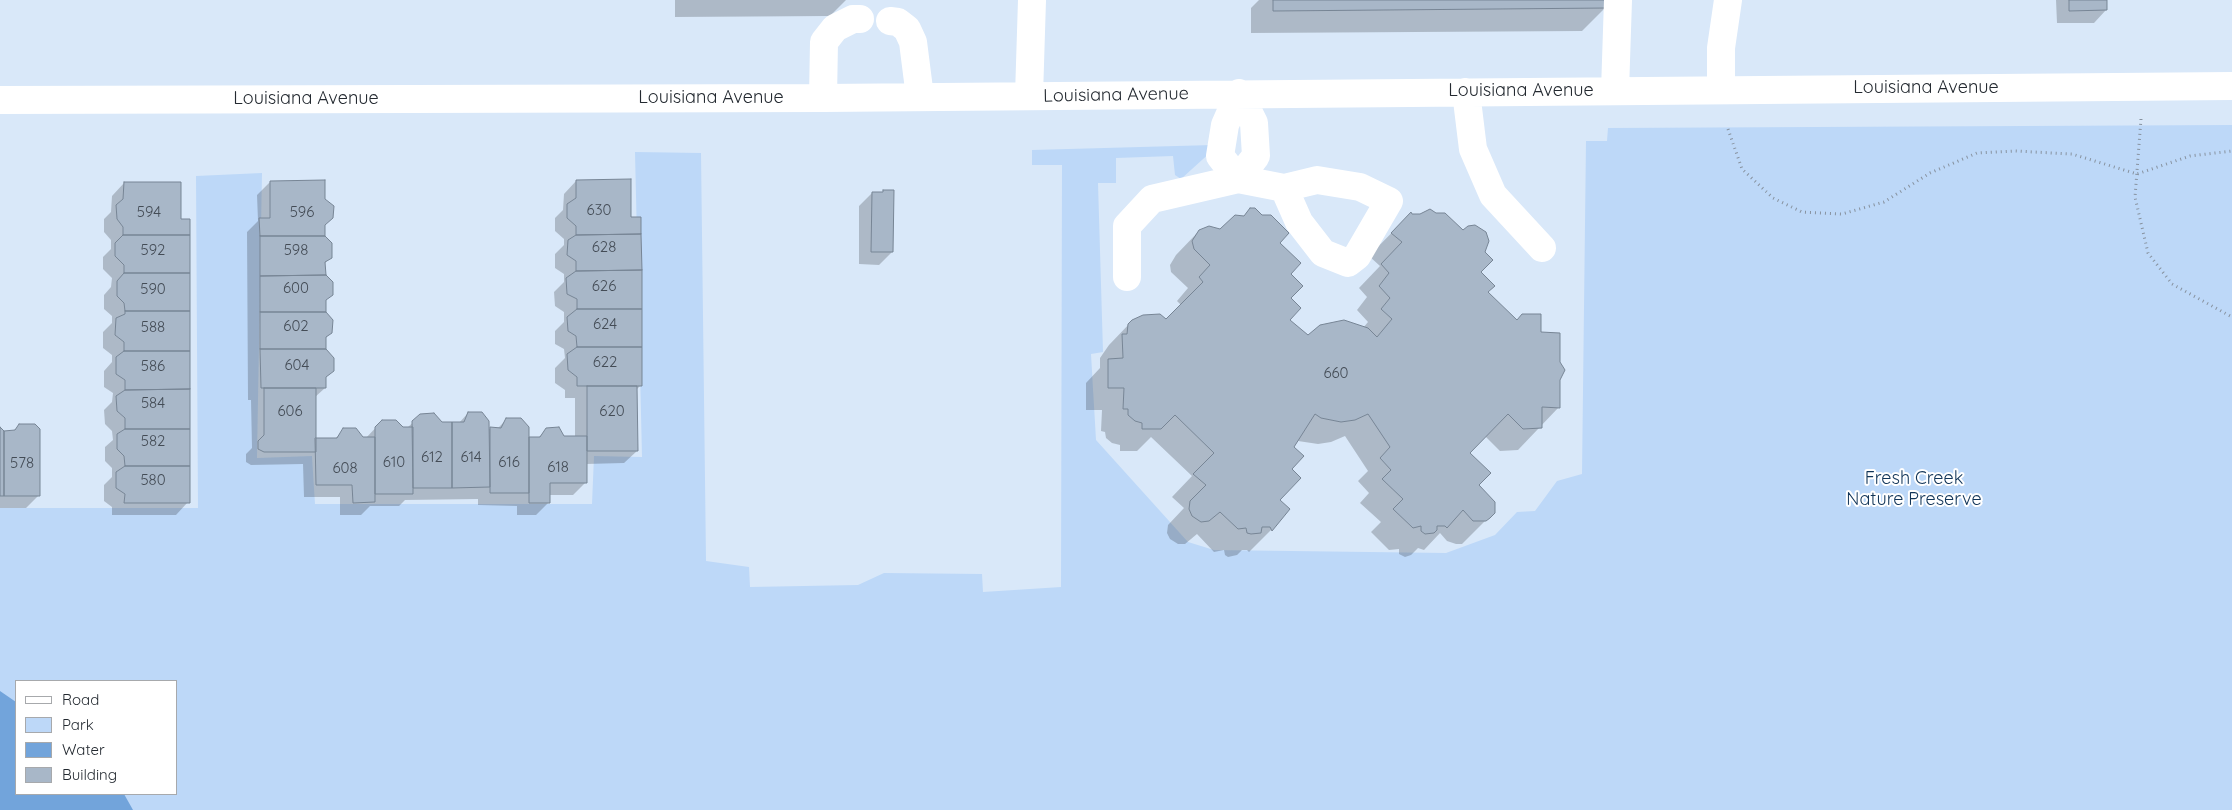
<!DOCTYPE html>
<html>
<head>
<meta charset="utf-8">
<style>
  body { margin:0 }
  #map { position:relative; width:2232px; height:810px; overflow:hidden; background:#d9e8f9; font-family:Quicksand,sans-serif }
  canvas { display:block }
  .legend { position:absolute; left:15px; top:680px; width:162px; height:115px; box-sizing:border-box; background:#fff; border:1px solid #a7a9ac; margin:0; padding:6px 9px; list-style:none; font-size:15px; color:#232930 }
  .legend li { display:flex; align-items:center; gap:10px; height:25px }
  .legend b { width:25px; border:1px solid #a7a9ac }
</style>
</head>
<body>
<div id="map">
<canvas width="2232" height="810"></canvas>
<ul class="legend">
<li><b style="height:6px;background:#fff"></b>Road</li>
<li><b style="height:14px;background:#bdd8f8"></b>Park</li>
<li><b style="height:14px;background:#72a4db"></b>Water</li>
<li><b style="height:14px;background:#a8b7c8"></b>Building</li>
</ul>
</div>
<script>
const ctx = document.querySelector('canvas').getContext('2d');
ctx.lineJoin = 'round';
function fill(path, color) {
  ctx.fillStyle = color;
  ctx.fill(path, 'evenodd');
}
function shape(rows) {
  const path = new Path2D();
  for (const r of rows) {
    path.moveTo(r[0], r[1]);
    for (let i = 2; i < r.length; i += 2) path.lineTo(r[i], r[i + 1]);
  }
  return path;
}
function trace(path, color, width, dash) {
  ctx.strokeStyle = color;
  ctx.lineWidth = width;
  ctx.lineCap = dash ? 'butt' : 'round';
  ctx.setLineDash(dash || []);
  ctx.stroke(path);
}
function drawText(font, color, halo, rows, align = 'center') {
  ctx.font = font + ' Quicksand,sans-serif';
  ctx.lineWidth = 4;
  ctx.setLineDash([]);
  ctx.textBaseline = 'middle';
  ctx.strokeStyle = halo;
  ctx.fillStyle = color;
  for (const [text, x, y, turn = 0] of rows) {
    ctx.save();
    ctx.translate(x, y);
    ctx.rotate((+turn || 0) * Math.PI / 180);
    ctx.textAlign = isNaN(turn) ? turn : align;
    if (halo) ctx.strokeText(text, 0, 0);
    ctx.fillText(text, 0, 0);
    ctx.restore();
  }
}
const green = shape([
  [2232,125,2232,810,106,810,102,794,176,794,176,681,16,681,16,735,0,732,0,508,198,508,196,176,262,173,257,458,312,456,315,504,592,504,594,456,642,457,635,152,701,153,706,561,749,567,750,587,858,585,884,573,982,574,983,592,1061,587,1062,165,1032,165,1032,150,1213,145,1213,150,1181,179,1175,175,1173,156,1116,158,1116,183,1098,183,1103,352,1091,354,1096,440,1188,542,1214,550,1446,553,1495,535,1517,512,1535,511,1557,481,1582,474,1586,141,1607,141,1608,128]
]);
const water = shape([
  [0,691,16,702,16,794,124,794,133,810,0,810]
]);
const shadow = shape([
  [675,0,846,0,830,16,675,17],
  [1259,0,1605,0,1605,8,1582,31,1251,33,1251,8],
  [2056,0,2106,0,2106,10,2094,23,2057,23],
  [576,181,630,218,641,385,636,390,637,451,624,463,586,464,586,482,573,495,549,495,549,502,536,515,517,515,517,506,478,505,478,499,405,500,399,506,370,506,361,515,340,515,340,497,304,497,303,464,251,465,246,462,246,454,252,448,251,400,248,400,247,232,258,221,257,195,270,182,324,226,323,236,331,257,324,264,325,313,331,332,325,339,325,349,332,371,325,378,325,388,314,398,314,439,335,439,344,429,365,439,382,421,407,428,421,415,441,423,459,423,468,413,489,429,497,429,507,419,528,438,538,438,547,429,563,438,575,437,575,398,565,398,565,390,555,383,555,368,565,358,564,349,555,344,555,331,564,322,564,312,555,306,554,292,564,282,564,274,555,268,555,254,564,245,564,239,555,231,555,218,563,210,564,194],
  [124,183,188,502,176,515,112,515,112,507,104,501,104,485,112,477,112,468,105,461,105,447,113,440,112,431,105,424,104,410,112,402,113,393,104,387,104,371,112,362,112,355,103,348,103,332,112,323,112,316,104,309,104,295,111,287,112,278,103,269,103,257,111,249,111,240,104,232,104,219,111,212,112,196],
  [872,193,892,252,879,265,859,264,859,206],
  [1250,209,1278,243,1289,274,1288,320,1308,337,1363,328,1368,322,1357,310,1367,297,1359,288,1380,266,1369,256,1410,214,1479,272,1486,293,1517,321,1540,334,1559,380,1559,407,1518,450,1500,451,1485,436,1468,453,1477,485,1494,512,1462,544,1456,544,1447,541,1440,533,1424,550,1418,548,1411,555,1405,557,1399,554,1399,549,1389,550,1371,532,1381,522,1360,503,1369,493,1358,481,1368,471,1345,436,1331,442,1318,444,1298,441,1293,447,1290,469,1279,500,1271,530,1249,552,1247,550,1242,550,1237,555,1228,557,1225,555,1224,550,1214,552,1197,534,1185,544,1178,544,1170,539,1167,533,1168,525,1184,508,1172,497,1192,476,1151,437,1137,451,1120,451,1120,445,1112,443,1106,438,1105,432,1101,431,1102,410,1086,410,1086,383,1100,368,1100,358,1109,345,1132,321,1166,321,1181,305,1177,301,1188,288,1171,272,1170,265,1176,255,1199,231,1221,231,1243,217],
  [20,425,39,495,26,508,0,508,0,429,4,432,13,431]
]);
const building = shape([
  [1273,0,1607,0,1607,8,1273,11,1273,0],
  [2069,0,2107,0,2107,10,2069,11,2069,0],
  [631,179,631,217,641,217,641,234,576,235,576,226,567,218,567,204,576,198,576,180,631,179],
  [325,180,325,199,334,206,333,218,325,225,325,236,260,236,259,218,270,218,270,181,325,180],
  [124,182,181,182,181,219,190,219,190,235,123,235,123,227,117,219,116,205,123,199,124,182],
  [883,190,894,190,893,252,871,252,872,192,883,192,883,190],
  [1250,208,1255,208,1262,215,1271,215,1289,233,1280,243,1301,263,1291,274,1303,286,1291,298,1301,308,1290,320,1308,335,1320,325,1344,320,1368,328,1377,337,1392,319,1381,309,1390,298,1379,286,1389,273,1381,264,1402,242,1391,233,1411,212,1412,214,1420,214,1430,209,1436,213,1445,213,1463,230,1468,226,1475,225,1486,232,1489,241,1485,252,1493,260,1481,272,1495,286,1488,292,1517,320,1522,314,1541,314,1541,332,1560,333,1560,362,1565,370,1560,380,1560,408,1542,407,1542,428,1523,429,1508,414,1470,453,1491,473,1479,485,1495,502,1495,513,1490,518,1486,521,1473,521,1463,510,1447,528,1445,526,1437,526,1437,530,1434,533,1425,534,1421,531,1421,526,1413,528,1393,509,1403,499,1382,479,1391,470,1380,458,1390,447,1368,414,1355,420,1341,422,1321,418,1315,414,1294,447,1304,456,1292,469,1301,478,1280,500,1290,509,1272,531,1270,527,1262,527,1261,533,1251,534,1247,533,1246,528,1238,529,1220,512,1209,521,1201,522,1192,516,1189,509,1190,501,1206,485,1193,474,1214,453,1175,415,1161,429,1142,429,1142,423,1135,421,1128,415,1128,409,1123,409,1124,388,1108,388,1108,359,1123,358,1122,334,1127,334,1128,324,1132,320,1143,315,1160,314,1166,319,1203,282,1199,277,1210,265,1194,249,1192,241,1199,230,1209,226,1220,229,1235,215,1244,216,1250,208],
  [641,234,642,270,576,271,576,261,567,255,568,240,576,235,641,234],
  [123,235,190,235,190,273,124,273,124,265,115,256,115,243,123,235],
  [260,236,325,236,332,243,332,258,325,262,326,275,260,276,260,236],
  [642,270,642,309,577,309,577,299,567,294,566,278,576,271,642,270],
  [124,273,190,273,190,311,125,311,124,303,117,296,117,281,124,273],
  [326,275,333,282,333,295,326,300,326,312,260,312,260,276,326,275],
  [577,309,642,309,642,347,577,347,576,336,568,331,567,317,577,309],
  [125,311,190,311,190,351,124,351,124,342,115,335,116,318,125,314,125,311],
  [260,312,326,312,333,320,332,333,326,337,326,349,260,349,260,312],
  [577,347,642,347,642,386,577,386,577,377,568,370,567,354,577,347],
  [260,349,326,349,334,358,334,371,326,377,326,388,261,388,260,349],
  [124,351,190,351,190,389,125,390,125,380,116,374,116,357,124,351],
  [587,386,637,386,638,451,587,451,587,386],
  [264,388,316,388,316,452,264,452,258,449,258,441,264,435,264,388],
  [190,389,190,429,125,429,125,418,117,411,116,396,125,390,190,389],
  [468,412,482,412,489,421,490,487,452,488,452,422,464,422,468,412],
  [434,413,442,422,452,422,452,488,413,488,412,421,420,414,434,413],
  [506,418,521,418,529,427,529,493,490,493,490,427,501,428,506,418],
  [382,420,396,420,403,427,413,427,413,494,375,494,375,427,382,420],
  [19,424,35,424,40,429,40,496,4,496,4,431,15,430,19,424],
  [0,427,4,431,4,496,0,496,0,427],
  [559,427,564,436,587,436,587,483,550,483,550,503,529,503,529,437,540,437,546,428,559,427],
  [343,428,356,428,363,437,375,437,375,502,353,503,352,485,316,485,315,438,337,438,343,428],
  [125,429,190,429,190,466,125,466,124,456,117,449,117,434,125,429],
  [125,466,190,466,190,503,124,503,125,494,116,488,116,472,125,466]
]);
const path = shape([
  [2141,119,2135,197,2148,253,2172,284,2232,317],
  [1728,129,1742,169,1773,198,1802,212,1842,214,1884,202,1930,173,1977,153,2015,151,2072,154,2137,174,2190,156,2232,151]
]);
const minor = shape([
  [890,21,898,22,907,29,913,42,920,97],
  [1721,90,1721,48,1728,0],
  [1615,91,1618,0],
  [1466,92,1473,149,1493,195,1542,248],
  [1029,96,1032,0],
  [823,98,824,42,835,28,853,19,860,19],
  [0,100,823,98,2232,86],
  [1238,179,1256,156,1254,123,1239,93],
  [1238,179,1220,156,1225,125,1239,93],
  [1127,277,1127,226,1152,199,1238,179,1284,188,1317,180,1360,187,1389,201,1357,256,1348,263,1323,253,1299,222,1284,188]
]);
const numberNames = [
  ["630",599,210],
  ["594",149,212],
  ["596",302,212],
  ["628",604,247],
  ["592",153,250],
  ["598",296,250],
  ["626",604,286],
  ["600",296,288],
  ["590",153,289],
  ["624",605,324],
  ["602",296,326],
  ["588",153,327],
  ["622",605,362],
  ["604",297,365],
  ["586",153,366],
  ["660",1336,373],
  ["584",153,403],
  ["606",290,411],
  ["620",612,411],
  ["582",153,441],
  ["612",432,457],
  ["614",471,457],
  ["610",394,462],
  ["616",509,462],
  ["578",22,463],
  ["618",558,467],
  ["608",345,468],
  ["580",153,480]
];
const streetNames = [
  ["Louisiana Avenue",1926,88],
  ["Louisiana Avenue",1521,91],
  ["Louisiana Avenue",1116,95,-1],
  ["Louisiana Avenue",711,98],
  ["Louisiana Avenue",306,99]
];
const parkNames = [
  ["Fresh Creek",1914,479],
  ["Nature Preserve",1914,500]
];
fill(green, '#bdd8f8');
fill(water, '#72a4db');
fill(shadow, '#0003');
fill(building, '#a8b7c8');
trace(building, '#778595', 1);
trace(path, '#87929f', 3, [1, 4]);
trace(minor, '#fff', 28);
drawText('15px', '#444c56', null, numberNames);
drawText('18px', '#232930', '#fff', streetNames);
drawText('18px', '#103458', '#fff', parkNames);
</script>
</body>
</html>
